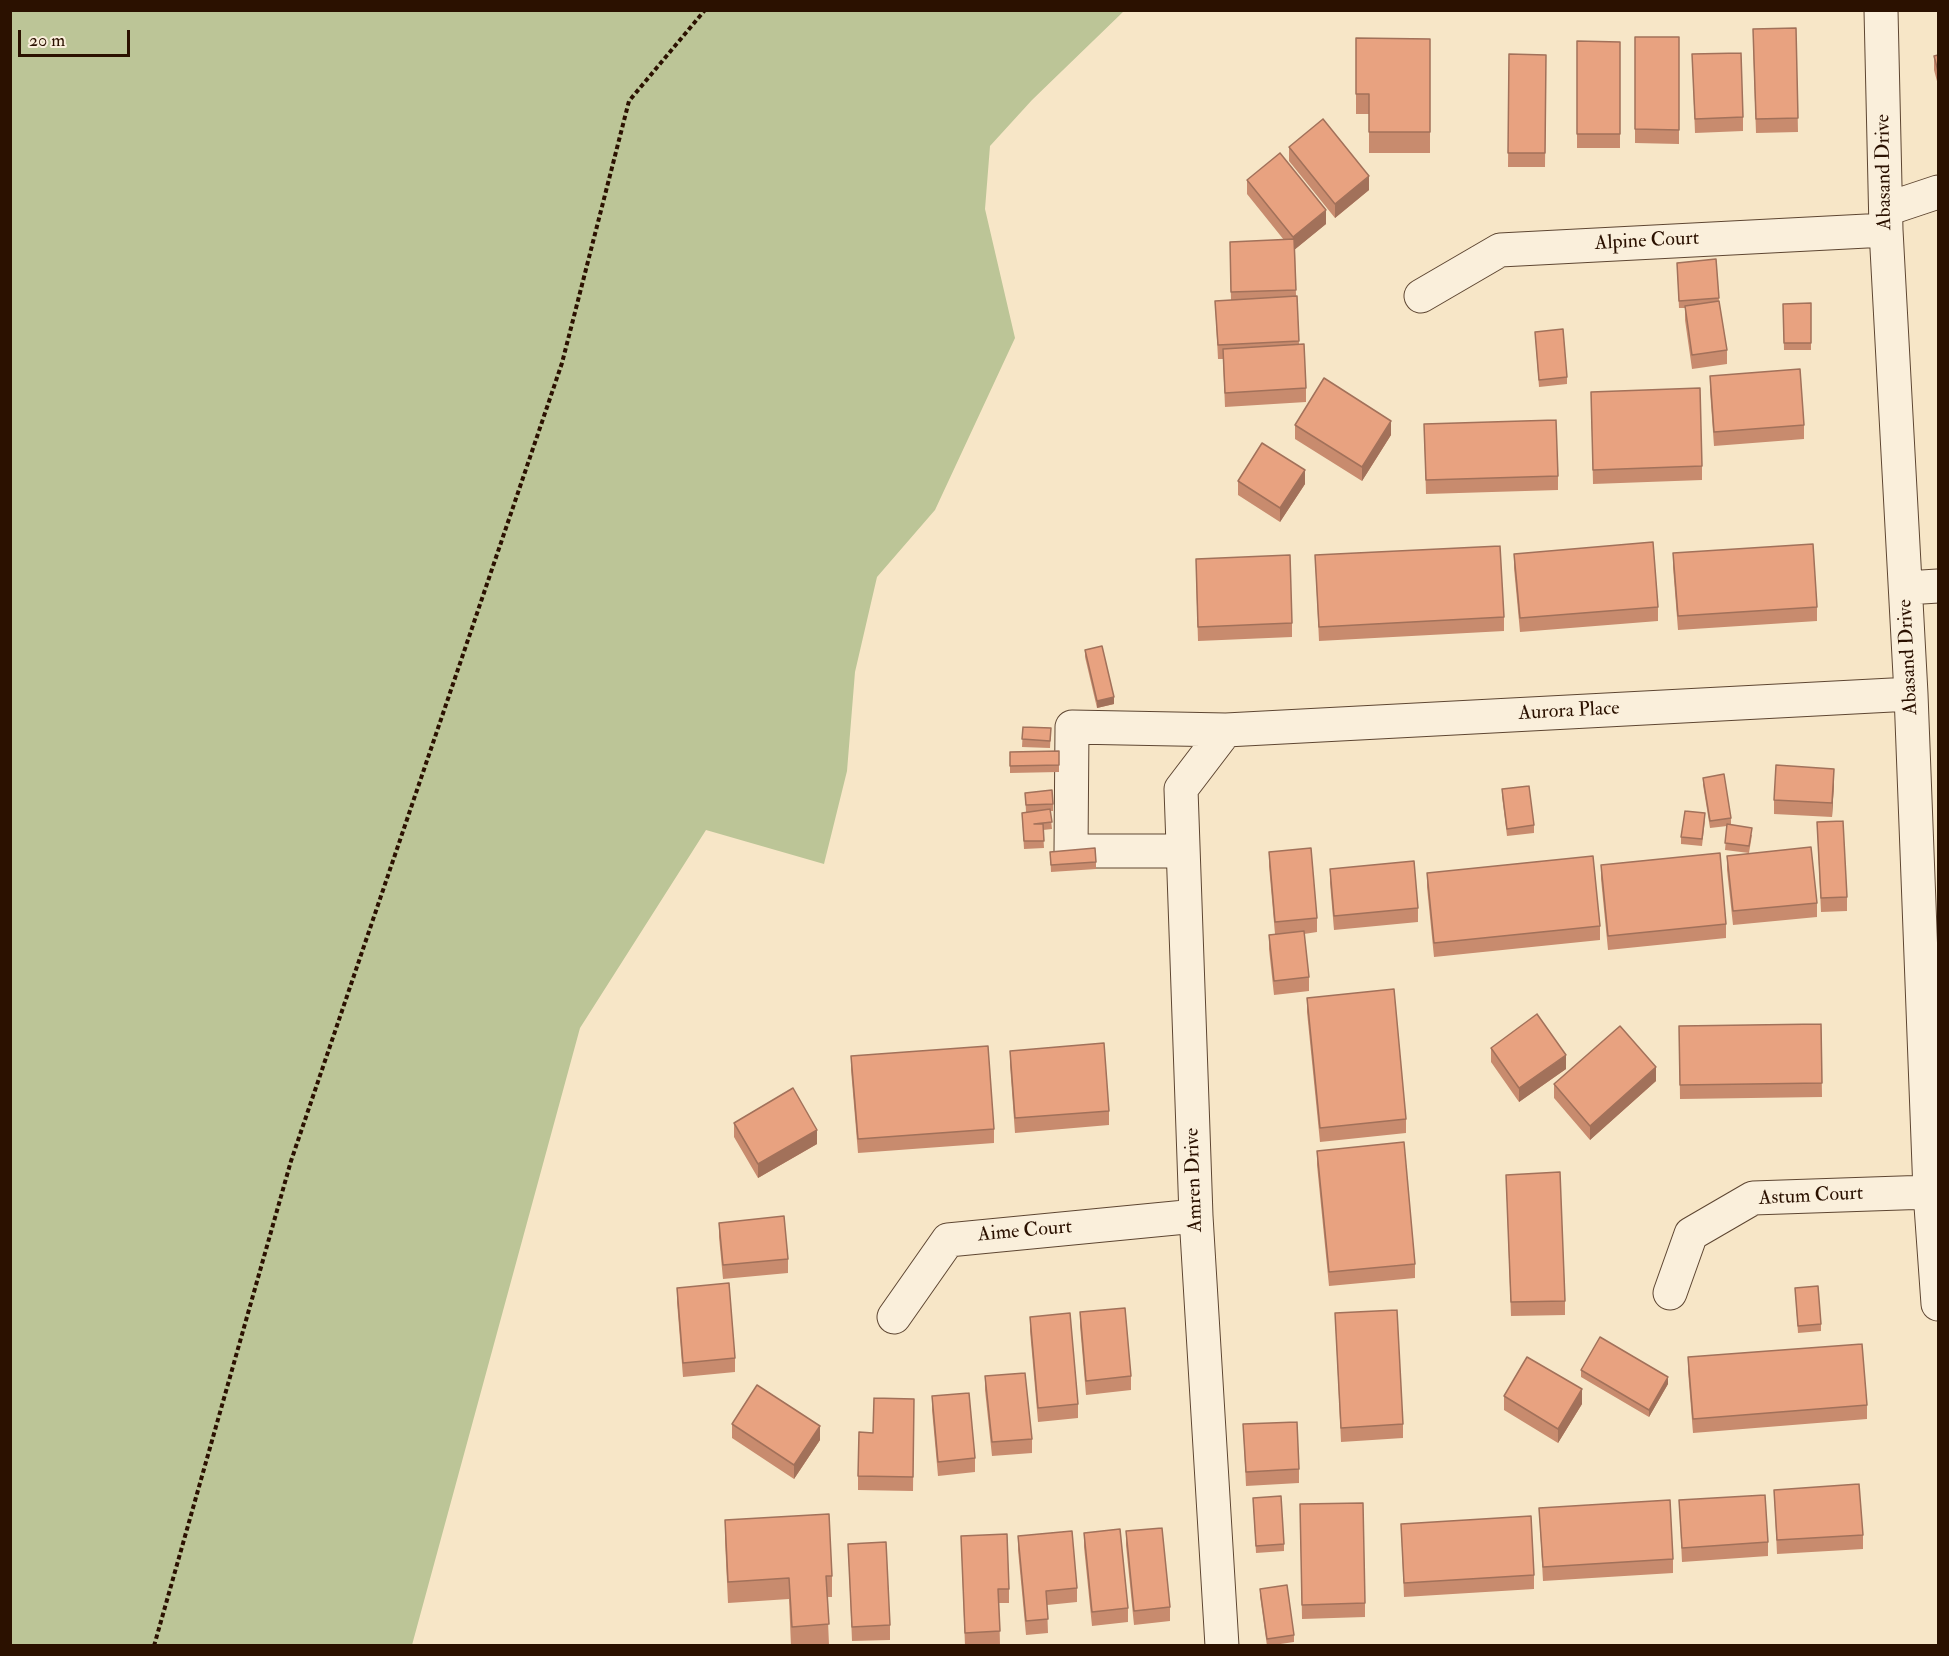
<!DOCTYPE html>
<html>
<head>
<meta charset="utf-8">
<style>
  body { margin:0 }
  #map { position:relative; width:1949px; height:1656px; overflow:hidden; background:#f7e6c7; font-family:"IM FELL Double Pica",serif }
  canvas { display:block }
  .frame { position:absolute; inset:0; border:12px solid #2b1100; pointer-events:none }
  .scale { position:absolute; left:18px; top:30px; width:112px; height:27px; box-sizing:border-box; border:3px solid #2b1100; border-top:0; padding-left:8px; font-size:18px; line-height:21px; white-space:nowrap; color:#2b1100; -webkit-text-stroke:4px #faefdb; paint-order:stroke }
</style>
</head>
<body>
<div id="map">
<canvas width="1949" height="1656"></canvas>
<div class="frame"></div>
<div class="scale">20 m</div>
</div>
<script>
const ctx = document.querySelector('canvas').getContext('2d');
ctx.lineJoin = 'round';
function fill(path, color) {
  ctx.fillStyle = color;
  ctx.fill(path, 'evenodd');
}
function shape(rows) {
  const path = new Path2D();
  for (const r of rows) {
    path.moveTo(r[0], r[1]);
    for (let i = 2; i < r.length; i += 2) path.lineTo(r[i], r[i + 1]);
  }
  return path;
}
function trace(path, color, width, dash) {
  ctx.strokeStyle = color;
  ctx.lineWidth = width;
  ctx.lineCap = dash ? 'butt' : 'round';
  ctx.setLineDash(dash || []);
  ctx.stroke(path);
}
function drawText(font, color, halo, rows, align = 'center') {
  ctx.font = font + ' "IM FELL Double Pica",serif';
  ctx.lineWidth = 4.5;
  ctx.setLineDash([]);
  ctx.textBaseline = 'middle';
  ctx.strokeStyle = halo;
  ctx.fillStyle = color;
  for (const [text, x, y, turn = 0] of rows) {
    ctx.save();
    ctx.translate(x, y);
    ctx.rotate((+turn || 0) * Math.PI / 180);
    ctx.textAlign = isNaN(turn) ? turn : align;
    if (halo) ctx.strokeText(text, 0, 0);
    ctx.fillText(text, 0, 0);
    ctx.restore();
  }
}
const green = shape([
  [11,10,1124,11,1032,100,990,146,985,209,1015,338,935,510,877,577,855,672,847,771,824,864,706,830,580,1028,412,1645,11,1645]
]);
const path = shape([
  [154,1646,291,1161,562,363,629,101,705,10]
]);
const minor = shape([
  [1881,10,1886,230,1911,694,1930,1192,1938,1304],
  [1887,209,1938,192],
  [1421,296,1500,250,1886,230],
  [1906,588,1938,586],
  [1182,851,1071,851,1072,727,1226,730,1911,694],
  [1670,1293,1691,1234,1753,1198,1930,1192],
  [894,1317,948,1240,1196,1216],
  [1222,1646,1196,1216,1181,789,1226,730]
]);
const wall = shape([
  [1796,28,1798,132,1756,133,1753,43],
  [1635,37,1679,37,1679,144,1635,143],
  [1356,38,1430,39,1430,153,1369,153,1369,114,1356,114],
  [1577,41,1620,42,1620,148,1577,148],
  [1509,54,1546,55,1545,167,1508,167],
  [1692,54,1743,117,1743,131,1695,133],
  [1938,55,1938,85,1934,70,1934,56],
  [1289,147,1369,190,1335,218,1289,161],
  [1247,180,1326,224,1295,249,1296,296,1297,296,1299,344,1306,388,1306,402,1225,407,1223,359,1218,359,1215,301,1231,300,1230,256,1284,240,1247,194],
  [1716,259,1719,301,1727,350,1727,364,1692,369,1685,320,1685,308,1679,308,1677,263],
  [1811,303,1811,350,1784,350,1783,304],
  [1535,332,1567,377,1567,384,1539,387],
  [1710,376,1804,425,1804,439,1714,446,1710,390],
  [1591,392,1702,466,1702,480,1593,484],
  [1424,424,1558,476,1558,490,1426,494],
  [1295,425,1391,435,1362,481,1295,439],
  [1238,481,1305,484,1280,522,1238,495],
  [1673,553,1817,607,1817,621,1678,630,1673,567],
  [1514,554,1658,607,1658,621,1520,632,1514,568],
  [1315,555,1504,617,1504,631,1319,641],
  [1196,573,1292,623,1292,637,1198,641],
  [1085,650,1114,704,1097,708,1085,657],
  [1023,727,1051,728,1050,748,1022,747],
  [1059,751,1059,772,1010,773,1010,752],
  [1703,778,1731,818,1731,825,1752,835,1749,853,1725,850,1727,826,1710,828,1703,785],
  [1834,783,1832,817,1774,814,1774,800],
  [1502,789,1534,825,1534,833,1507,836,1502,796],
  [1025,793,1053,804,1053,811,1050,811,1052,829,1043,830,1044,848,1024,849,1022,813,1026,812],
  [1705,820,1702,846,1681,844,1681,837],
  [1817,822,1847,897,1847,911,1821,912],
  [1050,852,1096,862,1096,869,1051,872],
  [1269,852,1317,918,1317,932,1304,934,1309,977,1309,991,1274,995,1269,949,1269,935,1275,934,1269,866],
  [1727,856,1817,903,1817,917,1733,925,1727,870],
  [1601,865,1726,924,1726,938,1608,950,1601,879],
  [1330,869,1418,908,1418,922,1334,930,1330,883],
  [1427,873,1600,926,1600,940,1434,957,1427,887],
  [1307,998,1406,1119,1406,1133,1320,1142,1307,1012],
  [1821,1024,1822,1097,1680,1099,1679,1026],
  [1491,1048,1566,1069,1519,1102,1491,1062],
  [1010,1051,1109,1111,1109,1125,1015,1133,1010,1065],
  [851,1056,994,1129,994,1143,858,1153,851,1070],
  [1656,1081,1590,1140,1554,1098,1554,1084],
  [734,1123,817,1144,758,1178,734,1137],
  [1317,1151,1415,1264,1415,1278,1329,1286,1317,1165],
  [1506,1175,1565,1301,1565,1315,1511,1316],
  [719,1223,788,1259,788,1273,723,1279,719,1237],
  [677,1288,735,1358,735,1372,683,1377,677,1302],
  [1795,1288,1821,1324,1821,1331,1798,1333],
  [1080,1312,1131,1376,1131,1390,1086,1395,1080,1326],
  [1335,1313,1403,1424,1403,1438,1341,1442],
  [1030,1317,1078,1404,1078,1418,1038,1422,1030,1331],
  [1688,1357,1867,1405,1867,1419,1693,1433,1688,1371],
  [1581,1370,1668,1384,1649,1417,1581,1377],
  [985,1376,1032,1439,1032,1453,992,1456,985,1390],
  [932,1396,975,1458,975,1472,938,1476,932,1410],
  [1504,1396,1582,1404,1558,1443,1504,1410],
  [914,1399,913,1491,858,1490,858,1476,873,1433],
  [732,1424,820,1440,794,1479,732,1438],
  [1243,1424,1299,1469,1299,1483,1246,1486],
  [1774,1490,1863,1535,1863,1549,1777,1554],
  [1253,1498,1284,1544,1284,1551,1256,1553],
  [1679,1500,1768,1542,1768,1556,1682,1562],
  [1300,1504,1365,1603,1365,1617,1302,1619],
  [1539,1508,1673,1559,1673,1573,1543,1581],
  [725,1520,832,1576,832,1597,827,1597,829,1645,791,1646,789,1599,728,1603,725,1540],
  [1401,1524,1534,1575,1534,1589,1404,1597],
  [1126,1531,1170,1607,1170,1621,1134,1625,1126,1545],
  [1084,1533,1128,1608,1128,1622,1092,1626,1084,1547],
  [961,1536,1009,1589,1009,1603,999,1603,1000,1645,965,1646],
  [1018,1536,1077,1588,1077,1602,1047,1605,1048,1633,1026,1635,1018,1550],
  [848,1544,890,1625,890,1640,852,1641],
  [1260,1589,1294,1635,1294,1642,1267,1646,1260,1596]
]);
const shadedWall = shape([
  [1369,176,1369,190,1335,218,1335,204],
  [1326,210,1326,224,1293,251,1293,237],
  [1391,421,1391,435,1362,481,1362,467],
  [1305,470,1305,484,1280,522,1280,508],
  [1114,697,1114,704,1097,708,1097,701],
  [1834,769,1834,783,1832,817,1832,803],
  [1566,1055,1566,1069,1519,1102,1519,1088],
  [1656,1067,1656,1081,1590,1140,1590,1126],
  [817,1130,817,1144,758,1178,758,1164],
  [1668,1377,1668,1384,1649,1417,1649,1410],
  [1582,1389,1582,1404,1558,1443,1558,1429],
  [820,1426,820,1440,794,1479,794,1465]
]);
const building = shape([
  [1796,28,1798,118,1756,119,1753,29,1796,28],
  [1635,37,1679,37,1679,130,1635,129,1635,37],
  [1356,38,1430,39,1430,132,1369,132,1369,94,1356,94,1356,38],
  [1577,41,1620,42,1620,134,1577,134,1577,41],
  [1741,53,1743,117,1695,119,1692,54,1741,53],
  [1509,54,1546,55,1545,153,1508,153,1509,54],
  [1938,55,1938,71,1934,56,1938,55],
  [1323,119,1369,176,1335,204,1289,147,1323,119],
  [1280,153,1326,210,1293,237,1247,180,1280,153],
  [1294,239,1296,290,1231,292,1230,242,1294,239],
  [1716,259,1719,298,1679,301,1677,263,1716,259],
  [1297,296,1299,341,1218,345,1215,301,1297,296],
  [1719,301,1727,350,1692,355,1685,306,1719,301],
  [1811,303,1811,343,1784,343,1783,304,1811,303],
  [1563,329,1567,377,1539,380,1535,332,1563,329],
  [1304,344,1306,388,1225,393,1223,349,1304,344],
  [1800,369,1804,425,1714,432,1710,376,1800,369],
  [1324,378,1391,421,1362,467,1295,425,1324,378],
  [1700,388,1702,466,1593,470,1591,392,1700,388],
  [1556,420,1558,476,1426,480,1424,424,1556,420],
  [1262,443,1305,470,1280,508,1238,481,1262,443],
  [1653,542,1658,607,1520,618,1514,554,1653,542],
  [1813,544,1817,607,1678,616,1673,553,1813,544],
  [1500,546,1504,617,1319,627,1315,555,1500,546],
  [1290,555,1292,623,1198,627,1196,559,1290,555],
  [1102,646,1114,697,1097,701,1085,650,1102,646],
  [1023,727,1051,728,1050,741,1022,739,1023,727],
  [1059,751,1059,765,1010,766,1010,752,1059,751],
  [1776,765,1834,769,1832,803,1774,800,1776,765],
  [1724,774,1731,818,1710,821,1703,778,1724,774],
  [1529,786,1534,825,1507,829,1502,789,1529,786],
  [1052,790,1053,804,1026,805,1025,793,1052,790],
  [1050,809,1052,822,1034,824,1043,824,1044,841,1024,841,1022,813,1050,809],
  [1685,811,1705,813,1702,839,1681,837,1685,811],
  [1843,821,1847,897,1821,898,1817,822,1843,821],
  [1727,824,1752,828,1749,846,1725,843,1727,824],
  [1811,847,1817,903,1733,911,1727,856,1811,847],
  [1095,848,1096,862,1051,865,1050,852,1095,848],
  [1311,848,1317,918,1275,922,1269,852,1311,848],
  [1720,853,1726,924,1608,936,1601,865,1720,853],
  [1593,856,1600,926,1434,943,1427,873,1593,856],
  [1414,861,1418,908,1334,916,1330,869,1414,861],
  [1304,931,1309,977,1274,981,1269,935,1304,931],
  [1394,989,1406,1119,1320,1128,1307,998,1394,989],
  [1537,1014,1566,1055,1519,1088,1491,1048,1537,1014],
  [1821,1024,1822,1083,1680,1085,1679,1026,1821,1024],
  [1620,1026,1656,1067,1590,1126,1554,1084,1620,1026],
  [1104,1043,1109,1111,1015,1118,1010,1051,1104,1043],
  [988,1046,994,1129,858,1139,851,1056,988,1046],
  [793,1088,817,1130,758,1164,734,1123,793,1088],
  [1404,1142,1415,1264,1329,1272,1317,1151,1404,1142],
  [1560,1172,1565,1301,1511,1302,1506,1175,1560,1172],
  [784,1216,788,1259,723,1265,719,1223,784,1216],
  [729,1283,735,1358,683,1363,677,1288,729,1283],
  [1818,1286,1821,1324,1798,1326,1795,1288,1818,1286],
  [1125,1308,1131,1376,1086,1381,1080,1312,1125,1308],
  [1397,1310,1403,1424,1341,1428,1335,1313,1397,1310],
  [1070,1313,1078,1404,1038,1408,1030,1317,1070,1313],
  [1600,1337,1668,1377,1649,1410,1581,1370,1600,1337],
  [1862,1344,1867,1405,1693,1419,1688,1357,1862,1344],
  [1527,1357,1582,1389,1558,1429,1504,1396,1527,1357],
  [1025,1373,1032,1439,992,1442,985,1376,1025,1373],
  [757,1385,820,1426,794,1465,732,1424,757,1385],
  [969,1393,975,1458,938,1462,932,1396,969,1393],
  [874,1398,914,1399,913,1477,858,1476,859,1432,873,1433,874,1398],
  [1297,1422,1299,1469,1246,1472,1243,1424,1297,1422],
  [1859,1484,1863,1535,1777,1540,1774,1490,1859,1484],
  [1765,1495,1768,1542,1682,1548,1679,1500,1765,1495],
  [1281,1496,1284,1544,1256,1546,1253,1498,1281,1496],
  [1670,1500,1673,1559,1543,1567,1539,1508,1670,1500],
  [1363,1503,1365,1603,1302,1605,1300,1504,1363,1503],
  [829,1514,832,1576,826,1576,829,1624,792,1627,789,1578,728,1582,725,1520,829,1514],
  [1531,1516,1534,1575,1404,1583,1401,1524,1531,1516],
  [1162,1528,1170,1607,1134,1611,1126,1531,1162,1528],
  [1120,1529,1128,1608,1092,1612,1084,1533,1120,1529],
  [1072,1531,1077,1588,1046,1591,1048,1619,1026,1621,1018,1536,1072,1531],
  [1007,1534,1009,1589,998,1589,1000,1631,965,1633,961,1536,1007,1534],
  [886,1542,890,1625,852,1627,848,1544,886,1542],
  [1287,1585,1294,1635,1267,1639,1260,1589,1287,1585]
]);
const streetNames = [
  ["Abasand Drive",1885,172,-91],
  ["Alpine Court",1647,242,-3],
  ["Abasand Drive",1909,657,-93],
  ["Aurora Place",1569,712,-3],
  ["Amren Drive",1195,1180,-92],
  ["Astum Court",1811,1197,-3],
  ["Aime Court",1025,1232,-5]
];
fill(green, '#bcc597');
trace(minor, '#5e4632', 35);
trace(path, '#2b1100', 4, [4.5, 3]);
trace(minor, '#faefdb', 33);
fill(wall, '#c88b6e');
fill(shadedWall, '#a2715a');
fill(building, '#e8a280');
trace(building, '#a2715a', 1.5);
drawText('20px', '#2b1100', '#faefdb', streetNames);
</script>
</body>
</html>
